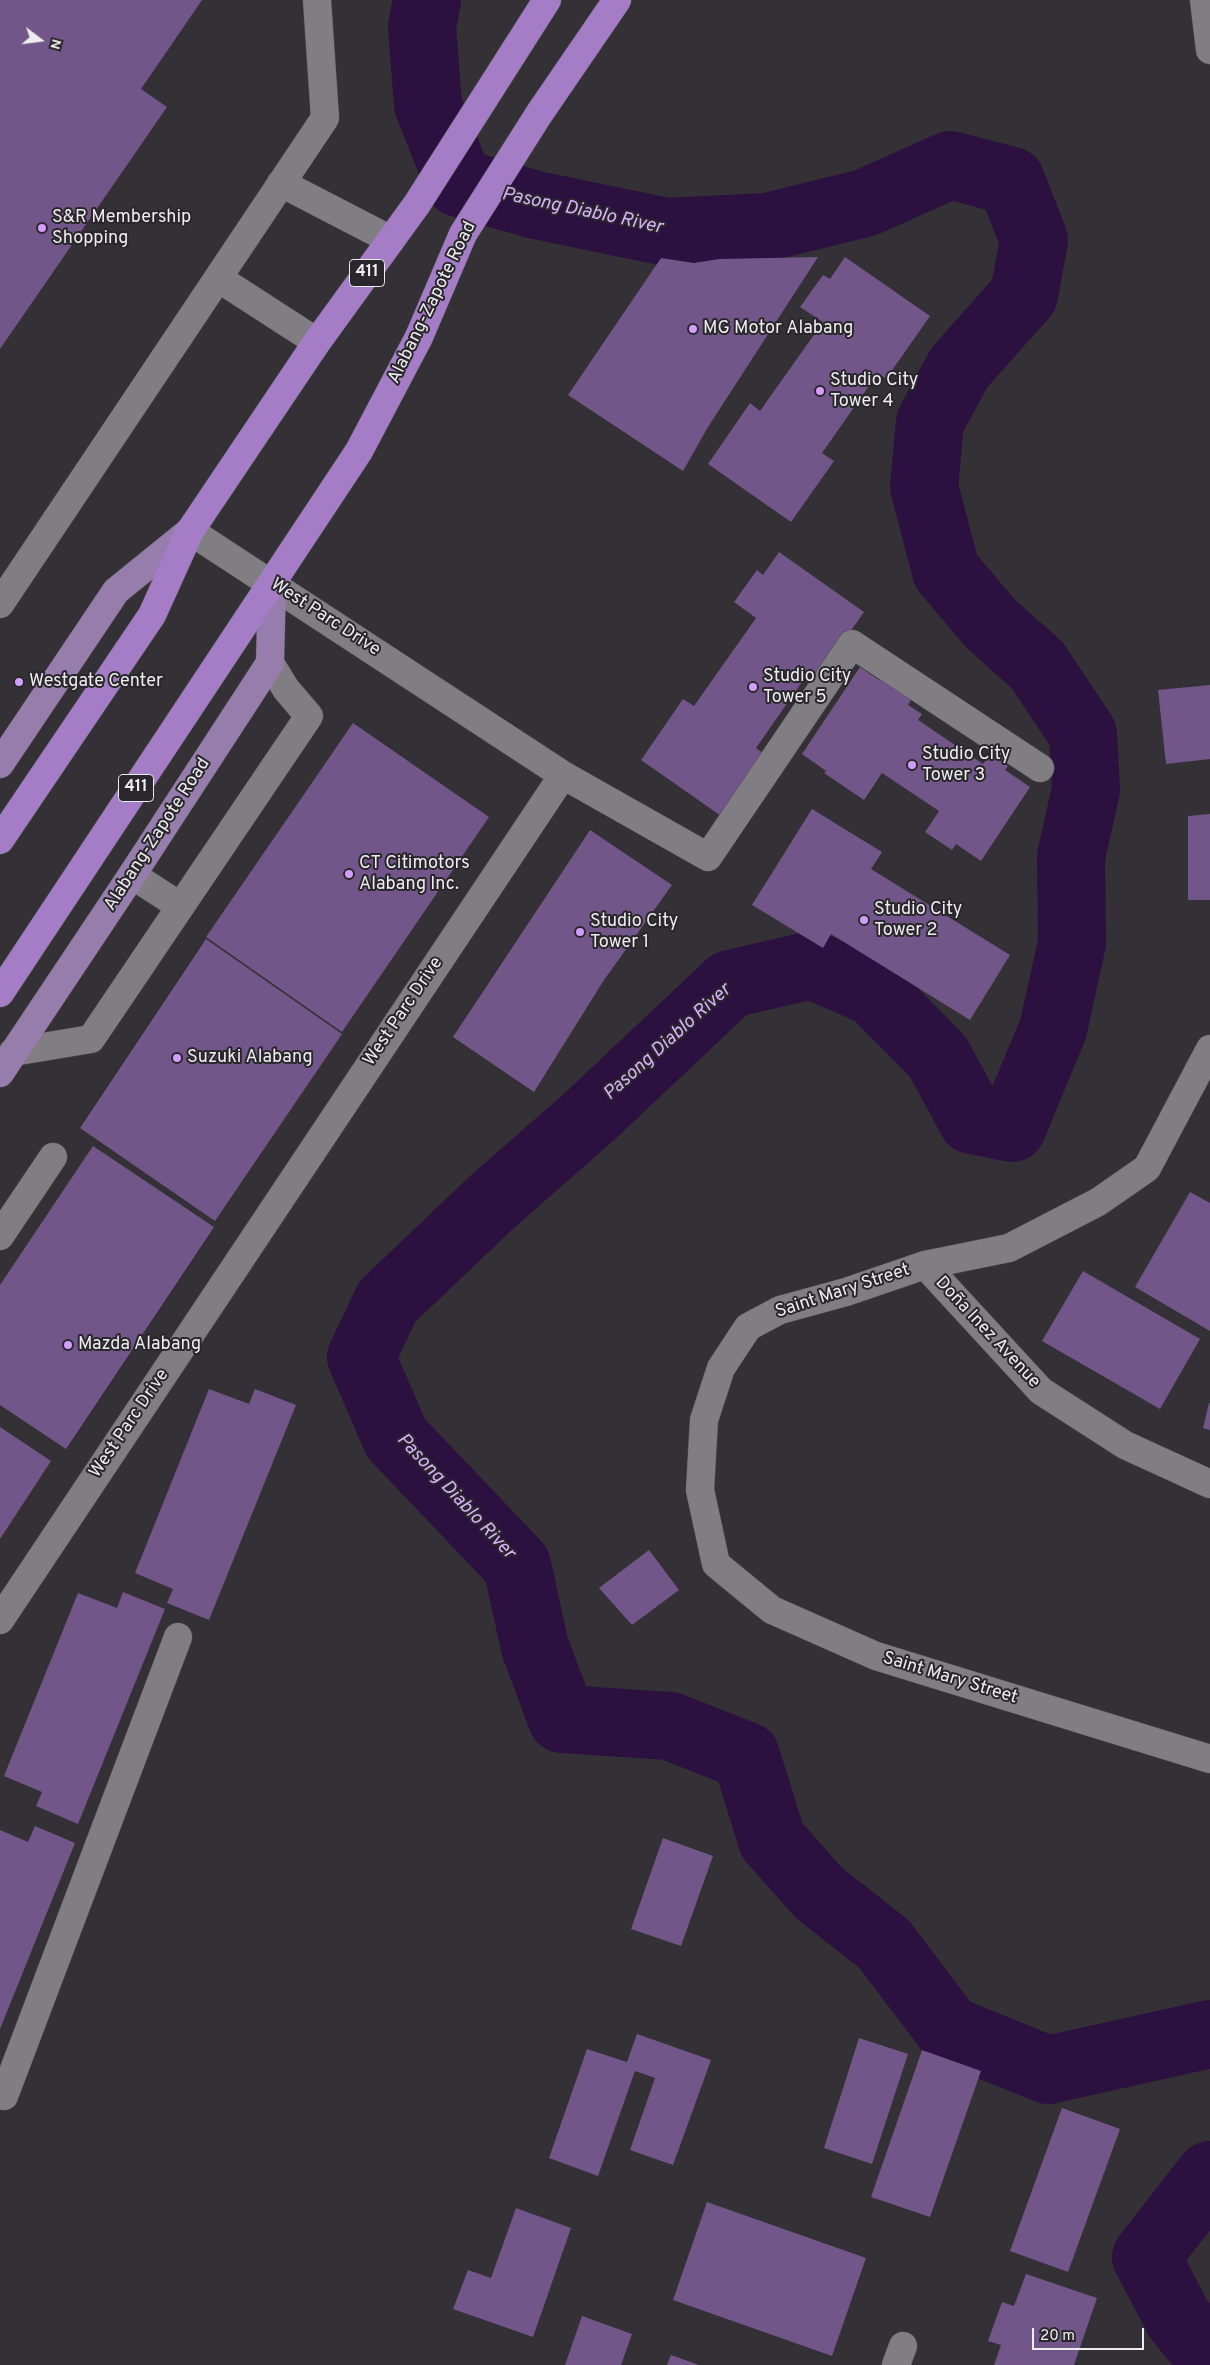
<!DOCTYPE html>
<html>
<head>
<meta charset="utf-8">
<style>
  body { margin:0 }
  #map { position:relative; width:1210px; height:2365px; overflow:hidden; background:#333135; font-family:Overpass,sans-serif }
  canvas { display:block }
  .north { position:absolute; left:15px; top:15px; width:50px; height:50px; -webkit-text-stroke:4px #29272b; paint-order:stroke; rotate:105deg; font-size:14px; font-weight:700; line-height:20px; text-align:center; color:#edecef }
  .north::after { content:''; display:block; margin:auto; width:18px; height:22px; background:#edecef; clip-path:polygon(50% 0,100% 100%,50% 72%,0 100%) }
  .scale { position:absolute; left:1032px; top:2328px; width:112px; height:22px; box-sizing:border-box; border:2px solid #edecef; border-top:0; padding-left:6px; font-size:15px; line-height:18px; white-space:nowrap; color:#edecef; -webkit-text-stroke:4px #29272b; paint-order:stroke }
</style>
</head>
<body>
<div id="map">
<canvas width="1210" height="2365"></canvas>
<div class="north">N</div>
<div class="scale">20 m</div>
</div>
<script>
const ctx = document.querySelector('canvas').getContext('2d');
ctx.lineJoin = 'round';
function shape(rows) {
  const path = new Path2D();
  for (const r of rows) {
    path.moveTo(r[0], r[1]);
    for (let i = 2; i < r.length; i += 2) path.lineTo(r[i], r[i + 1]);
  }
  return path;
}
function trace(path, color, width, dash) {
  ctx.strokeStyle = color;
  ctx.lineWidth = width;
  ctx.lineCap = dash ? 'butt' : 'round';
  ctx.setLineDash(dash || []);
  ctx.stroke(path);
}
function fill(path, color) {
  ctx.fillStyle = color;
  ctx.fill(path, 'evenodd');
}
function drawText(font, color, halo, rows, align = 'center') {
  ctx.font = font + ' Overpass,sans-serif';
  ctx.lineWidth = 4;
  ctx.setLineDash([]);
  ctx.textBaseline = 'middle';
  ctx.strokeStyle = halo;
  ctx.fillStyle = color;
  for (const [text, x, y, turn = 0] of rows) {
    ctx.save();
    ctx.translate(x, y);
    ctx.rotate((+turn || 0) * Math.PI / 180);
    ctx.textAlign = isNaN(turn) ? turn : align;
    if (halo) ctx.strokeText(text, 0, 0);
    ctx.fillText(text, 0, 0);
    ctx.restore();
  }
}
const river = shape([
  [427,0,422,27,428,105,459,183,463,184,536,205,667,232,767,227,865,203,950,165,1011,181,1034,240,1024,295,959,368,930,422,924,487,946,571,991,624,1037,665,1083,734,1086,790,1071,857,1072,943,1053,1029,1012,1128,972,1120,938,1057,874,992,812,965,730,984,590,1116,492,1202,387,1302,361,1357,396,1438,517,1565,535,1647,562,1719,670,1726,746,1756,772,1840,819,1893,884,1944,949,2030,1048,2070,1210,2034],
  [1210,2175,1146,2257,1178,2318,1210,2358]
]);
const building = shape([
  [0,0,202,0,141,89,167,107,0,349],
  [818,257,708,427,683,471,568,395,661,258,694,263,719,259],
  [845,257,930,316,886,379,878,373,822,453,834,461,791,522,708,464,750,403,760,411,823,322,800,307,823,275,830,279],
  [779,552,864,612,820,675,811,669,756,748,767,756,724,818,641,760,683,699,694,706,756,618,734,602,757,570,763,575],
  [860,667,879,680,884,674,914,694,908,705,922,714,918,720,983,764,991,754,1008,766,1005,770,1030,787,981,861,956,844,952,850,925,832,939,811,882,773,864,800,824,773,826,771,802,754],
  [1210,685,1210,759,1166,764,1158,690],
  [353,723,489,817,342,1032,206,937],
  [812,809,882,852,871,869,1010,955,970,1020,831,934,823,948,752,905],
  [1210,814,1210,900,1188,900,1188,816],
  [590,830,672,885,604,980,534,1092,453,1037],
  [206,939,342,1034,215,1221,80,1128],
  [93,1146,214,1227,66,1449,0,1405,0,1285],
  [1190,1192,1210,1203,1210,1331,1135,1287],
  [1083,1271,1200,1339,1160,1409,1042,1341],
  [209,1389,249,1404,255,1389,296,1405,209,1620,167,1603,173,1589,135,1573],
  [1209,1403,1210,1403,1210,1430,1203,1428],
  [0,1427,51,1461,0,1539],
  [649,1550,679,1590,632,1625,599,1588],
  [123,1592,165,1609,78,1824,36,1806,42,1792,4,1776,78,1593,117,1608],
  [35,1826,75,1843,0,2029,0,1830,28,1842],
  [663,1838,713,1856,681,1946,631,1929],
  [637,2034,711,2060,673,2165,630,2150,655,2078,635,2071,598,2176,549,2158,587,2049,627,2062],
  [859,2038,908,2054,872,2164,824,2148],
  [922,2050,981,2071,930,2217,871,2197],
  [1062,2108,1120,2129,1068,2272,1010,2251],
  [707,2202,866,2258,832,2356,673,2300],
  [516,2208,571,2228,533,2337,453,2309,468,2270,491,2278],
  [1026,2274,1097,2298,1074,2365,994,2365,1001,2345,988,2341,1002,2302,1014,2306],
  [582,2316,632,2334,621,2365,565,2365],
  [671,2355,699,2365,667,2365]
]);
const minor = shape([
  [1204,0,1210,50],
  [281,183,391,240],
  [218,278,317,342],
  [190,531,563,775,708,857,852,644,1040,768],
  [0,604,325,118,317,0],
  [132,875,180,906],
  [1210,1049,1147,1168,1098,1202,1009,1248,925,1265,846,1292,780,1310,748,1327,721,1368,704,1420,700,1490,716,1564,772,1610,876,1656,1210,1759],
  [13,1052,91,1039,309,716,286,689,270,663],
  [0,1236,53,1157],
  [925,1265,1041,1391,1125,1445,1210,1484],
  [0,1620,563,775],
  [0,2094,4,2096,178,1637],
  [896,2365,903,2346]
]);
const major = shape([
  [0,764,116,591,190,531],
  [0,1073,132,875,270,663,272,584]
]);
const highway = shape([
  [0,840,152,615,190,531,317,342,417,204,547,0],
  [0,993,359,451,419,337,463,234,539,114,617,0]
]);
const markers = [
  [42,228,5,"#d29dfd"],
  [693,329,5,"#d29dfd"],
  [820,391,5,"#d29dfd"],
  [19,682,5,"#d29dfd"],
  [753,687,5,"#d29dfd"],
  [912,765,5,"#d29dfd"],
  [349,874,5,"#d29dfd"],
  [864,920,5,"#d29dfd"],
  [580,932,5,"#d29dfd"],
  [177,1058,5,"#d29dfd"],
  [68,1345,5,"#d29dfd"]
];
const shields = [
  [367,273,35],
  [136,788,35]
];
const shieldNames = [
  ["411",367,273],
  ["411",136,788]
];
const poiNames = [
  ["S&R Membership",52,218],
  ["Shopping",52,239],
  ["MG Motor Alabang",703,329],
  ["Studio City",830,381],
  ["Tower 4",830,402],
  ["Studio City",763,677],
  ["Tower 5",763,698],
  ["Westgate Center",29,682],
  ["Studio City",922,755],
  ["Tower 3",922,776],
  ["CT Citimotors",359,864],
  ["Alabang Inc.",359,885],
  ["Studio City",874,910],
  ["Tower 2",874,931],
  ["Studio City",590,922],
  ["Tower 1",590,943],
  ["Suzuki Alabang",187,1058],
  ["Mazda Alabang",78,1345]
];
const streetNames = [
  ["Alabang-Zapote Road",433,303,-64],
  ["West Parc Drive",325,618,33],
  ["Alabang-Zapote Road",158,835,-57],
  ["West Parc Drive",404,1012,-56],
  ["Saint Mary Street",843,1292,-18],
  ["Doña Inez Avenue",987,1333,47],
  ["West Parc Drive",130,1424,-56],
  ["Saint Mary Street",950,1679,17]
];
const waterNames = [
  ["Pasong Diablo River",582,212,12],
  ["Pasong Diablo River",668,1043,-42],
  ["Pasong Diablo River",455,1497,47]
];
trace(river, '#2c103f', 68);
fill(building, '#725589');
trace(minor, '#525054', 29);
trace(major, '#525054', 29);
trace(highway, '#525054', 29);
trace(minor, '#817e83', 28);
trace(major, '#977dac', 28);
trace(highway, '#a57dc7', 28);
for (const [x, y, r, color] of markers) {
  const dot = new Path2D();
  dot.arc(x, y, r, 0, 2 * Math.PI);
  ctx.fillStyle = color;
  ctx.fill(dot);
  trace(dot, '#29272b', 2);
}
for (const [x, y, w] of shields) {
  const box = new Path2D();
  box.roundRect(x - w / 2, y - 13.5, w, 27, 4);
  ctx.fillStyle = '#29272b';
  ctx.fill(box);
  trace(box, '#edecef', 1);
}
drawText('bold 16px', '#edecef', null, shieldNames);
drawText('18px', '#edecef', '#29272b', poiNames, 'left');
drawText('18px', '#edecef', '#29272b', streetNames);
drawText('italic 19px', '#dab0ff', '#29272b', waterNames);
</script>
</body>
</html>
